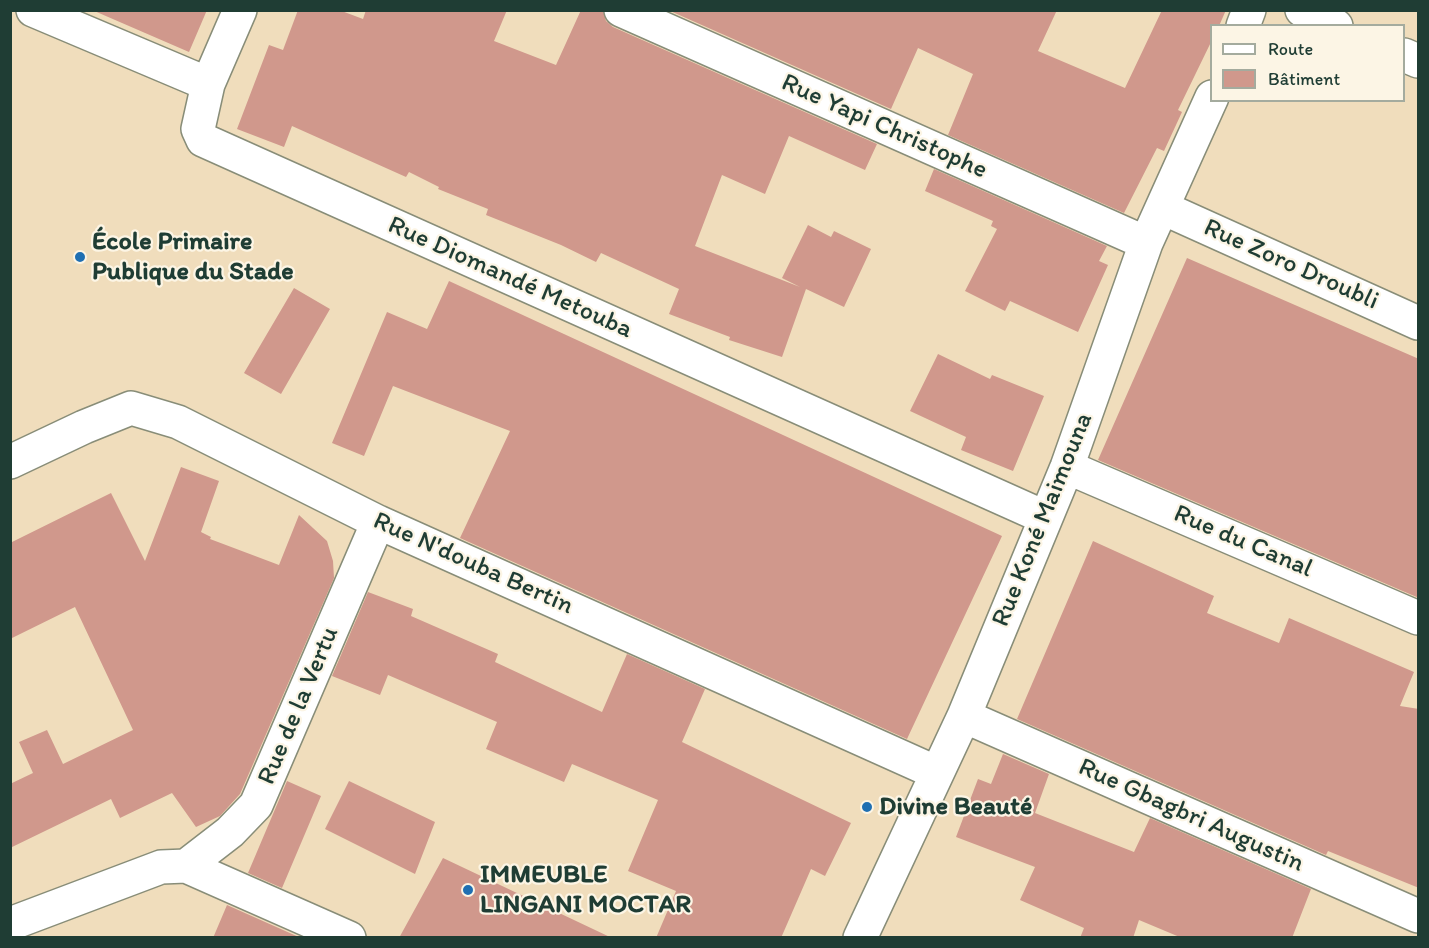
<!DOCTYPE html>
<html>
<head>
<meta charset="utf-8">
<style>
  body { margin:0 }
  #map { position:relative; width:1429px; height:948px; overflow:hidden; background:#f0ddbc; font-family:Itim,sans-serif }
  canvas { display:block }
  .frame { position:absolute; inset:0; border:12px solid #1f3d34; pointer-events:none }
  .legend { position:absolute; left:1210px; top:24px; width:195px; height:78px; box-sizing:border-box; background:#fcf5e5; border:2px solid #a4ab9e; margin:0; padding:8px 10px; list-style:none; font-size:18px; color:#1f3d34 }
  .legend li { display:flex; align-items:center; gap:12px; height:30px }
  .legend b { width:30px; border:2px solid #a4ab9e }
</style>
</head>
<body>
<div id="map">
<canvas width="1429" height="948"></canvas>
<div class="frame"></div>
<ul class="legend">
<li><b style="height:8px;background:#fff"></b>Route</li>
<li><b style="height:16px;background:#d0988c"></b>Bâtiment</li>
</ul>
</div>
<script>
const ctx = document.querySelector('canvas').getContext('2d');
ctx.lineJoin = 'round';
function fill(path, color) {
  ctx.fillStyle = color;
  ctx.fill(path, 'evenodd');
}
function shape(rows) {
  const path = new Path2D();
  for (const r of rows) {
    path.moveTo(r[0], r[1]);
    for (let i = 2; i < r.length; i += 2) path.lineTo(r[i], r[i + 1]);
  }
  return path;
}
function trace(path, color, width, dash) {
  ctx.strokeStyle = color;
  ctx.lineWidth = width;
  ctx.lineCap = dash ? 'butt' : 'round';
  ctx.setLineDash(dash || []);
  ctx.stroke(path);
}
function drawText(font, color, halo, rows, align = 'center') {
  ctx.font = font + ' Itim,sans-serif';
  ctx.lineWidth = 4.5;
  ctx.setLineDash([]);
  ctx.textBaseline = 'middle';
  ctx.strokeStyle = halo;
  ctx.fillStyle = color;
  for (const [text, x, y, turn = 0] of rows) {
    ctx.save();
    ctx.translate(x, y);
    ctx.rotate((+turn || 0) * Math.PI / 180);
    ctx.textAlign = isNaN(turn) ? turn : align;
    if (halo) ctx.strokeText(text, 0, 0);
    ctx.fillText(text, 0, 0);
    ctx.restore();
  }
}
const building = shape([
  [92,10,207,10,189,52],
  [298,10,339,10,363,19,366,10,507,10,494,41,556,65,581,10,603,10,606,21,613,27,877,144,865,170,789,136,765,194,722,175,695,246,800,287,782,278,808,225,831,237,834,231,871,249,844,307,806,289,782,357,729,340,730,337,669,314,679,289,601,253,596,262,561,245,486,215,488,209,438,189,439,187,409,172,406,177,292,126,284,147,237,129,269,45,283,50],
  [668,10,1057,10,1038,51,1125,88,1162,10,1226,10,1219,26,1212,26,1212,40,1178,110,1182,112,1164,151,1157,148,1124,213,948,135,973,74,918,48,891,109],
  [934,169,1107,246,1099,261,1108,265,1078,332,1010,301,1005,311,965,291,997,229,991,226,993,221,925,191],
  [1187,258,1419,359,1419,598,1098,460],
  [449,281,1002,536,907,739,460,538,510,431,393,386,364,456,332,443,387,312,427,329],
  [294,288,330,309,281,394,244,373],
  [938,354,990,379,992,375,1044,396,1013,471,961,450,966,437,910,411],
  [181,467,219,481,201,532,211,537,210,539,279,565,299,515,327,541,333,561,334,578,240,794,220,816,196,827,172,793,120,818,111,799,10,848,10,784,33,773,19,742,47,730,63,764,133,730,75,607,10,639,10,543,111,493,145,561],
  [1093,541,1214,596,1207,613,1279,643,1289,618,1414,672,1400,706,1419,709,1419,888,1328,851,1326,855,1017,719],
  [368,592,413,609,411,616,498,654,495,662,602,712,627,654,705,689,682,742,851,823,825,876,811,869,781,938,656,938,676,891,628,871,658,800,572,764,564,782,486,749,497,722,388,675,380,695,332,676],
  [1003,754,1049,774,1035,813,1134,852,1150,818,1311,889,1292,938,1182,938,1139,920,1133,938,1080,938,1084,928,1020,900,1035,867,956,837,978,779,991,784],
  [287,781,321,796,282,888,248,873],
  [349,781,435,822,415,874,325,829],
  [443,858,612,938,399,938],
  [227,905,301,938,213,938]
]);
const minor = shape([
  [33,10,208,84,198,129,203,140,1044,517],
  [621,10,1146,243],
  [1302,10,1336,26],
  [1243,26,1249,10],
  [1404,55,1418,61],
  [208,84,240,10],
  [1163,208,1418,323],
  [10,462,84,427,131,408,178,422,378,522,937,773],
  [1067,467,1418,618],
  [964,716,1418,916],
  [186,866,230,832,256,805,378,522],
  [10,924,161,867,186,866,349,938],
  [860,938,964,716,1067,467,1146,243,1212,97]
]);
const markers = [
  [80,257,6,"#1f6fb2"],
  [867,807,6,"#1f6fb2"],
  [468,890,6,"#1f6fb2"]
];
const streetNames = [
  ["Rue Yapi Christophe",884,127,24],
  ["Rue Zoro Droubli",1291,265,24],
  ["Rue Diomandé Metouba",510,278,24],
  ["Rue Koné Maimouna",1043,520,-68],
  ["Rue du Canal",1243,542,23],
  ["Rue N'douba Bertin",473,564,24],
  ["Rue de la Vertu",299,706,-67],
  ["Rue Gbagbri Augustin",1191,816,24]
];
const poiNames = [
  ["École Primaire",92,242],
  ["Publique du Stade",92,272],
  ["Divine Beauté",879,807],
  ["IMMEUBLE",480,875],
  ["LINGANI MOCTAR",480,905]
];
fill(building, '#d0988c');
trace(minor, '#888d78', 36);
trace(minor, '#fff', 33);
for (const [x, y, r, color] of markers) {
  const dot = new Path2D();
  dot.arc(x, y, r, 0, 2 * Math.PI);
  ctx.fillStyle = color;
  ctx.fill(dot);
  trace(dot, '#fcf5e5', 2);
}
drawText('26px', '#1f3d34', '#fcf5e5', streetNames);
drawText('bold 26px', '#1f3d34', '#fcf5e5', poiNames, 'left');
</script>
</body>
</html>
